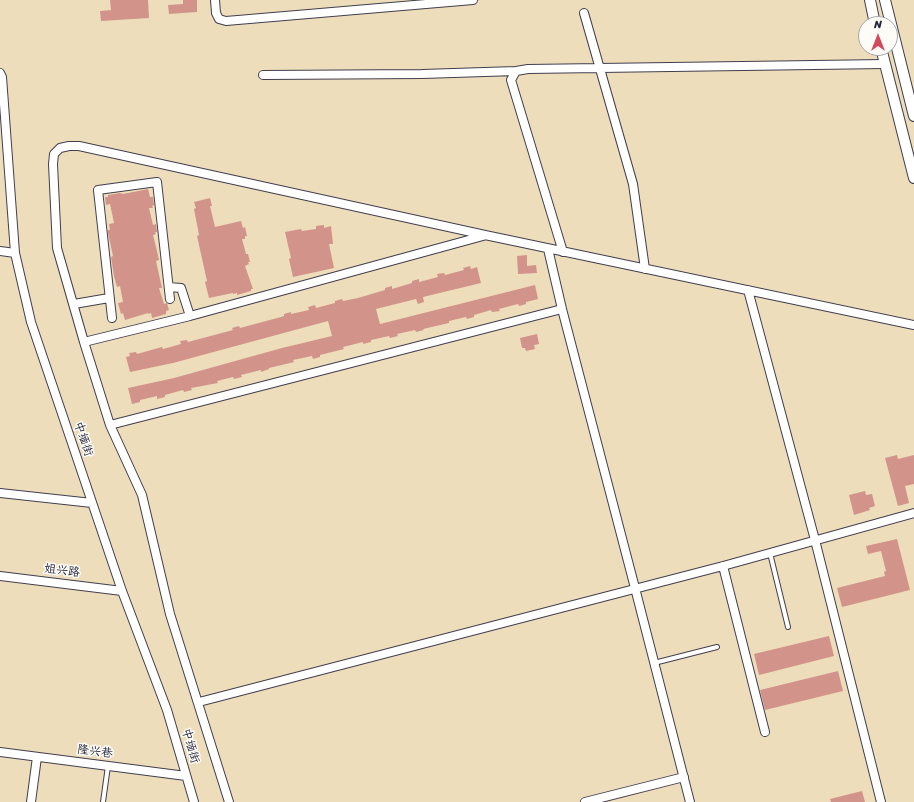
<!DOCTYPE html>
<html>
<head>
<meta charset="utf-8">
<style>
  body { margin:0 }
  #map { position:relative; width:914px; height:802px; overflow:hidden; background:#edb; font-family:Sriracha,sans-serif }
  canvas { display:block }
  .north { position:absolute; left:858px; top:16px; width:40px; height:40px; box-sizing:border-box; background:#fdfcf7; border:1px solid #a5a5ac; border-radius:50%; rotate:0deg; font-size:11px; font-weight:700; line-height:16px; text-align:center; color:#22223b }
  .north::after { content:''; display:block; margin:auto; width:14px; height:18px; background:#d1495b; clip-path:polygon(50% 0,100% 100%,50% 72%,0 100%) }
</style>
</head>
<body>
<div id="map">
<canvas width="914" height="802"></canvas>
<div class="north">N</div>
</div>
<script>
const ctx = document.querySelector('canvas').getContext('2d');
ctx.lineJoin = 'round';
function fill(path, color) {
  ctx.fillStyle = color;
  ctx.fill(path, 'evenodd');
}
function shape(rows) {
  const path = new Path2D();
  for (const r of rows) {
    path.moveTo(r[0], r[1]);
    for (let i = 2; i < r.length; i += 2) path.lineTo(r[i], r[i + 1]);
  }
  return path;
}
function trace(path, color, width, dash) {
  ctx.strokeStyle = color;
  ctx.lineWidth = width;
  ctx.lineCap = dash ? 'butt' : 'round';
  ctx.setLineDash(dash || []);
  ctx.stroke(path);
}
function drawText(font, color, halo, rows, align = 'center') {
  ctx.font = font + ' Sriracha,"LXGW WenKai TC",sans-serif';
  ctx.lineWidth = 3;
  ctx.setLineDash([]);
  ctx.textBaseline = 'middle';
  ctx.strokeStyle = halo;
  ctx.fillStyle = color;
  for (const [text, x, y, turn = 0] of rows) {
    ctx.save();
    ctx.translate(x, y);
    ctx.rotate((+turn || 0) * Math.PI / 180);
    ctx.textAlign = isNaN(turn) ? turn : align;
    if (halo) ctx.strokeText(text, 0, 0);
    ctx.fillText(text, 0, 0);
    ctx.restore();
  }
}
const building = shape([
  [110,0,148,0,149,18,101,21,100,11,111,10],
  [183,0,197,0,197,12,169,14,168,5,183,4],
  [148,189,150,197,153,197,154,205,152,206,153,208,149,208,153,225,156,224,157,232,155,232,156,234,153,235,157,251,159,260,156,261,162,288,159,288,164,304,167,303,169,310,166,311,166,314,152,318,151,313,148,314,148,313,125,320,123,313,121,314,118,303,123,302,120,286,117,287,114,276,111,257,113,256,108,233,108,230,110,230,109,224,114,223,110,204,106,205,105,197,108,197,108,195,120,193,123,194],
  [210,198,212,206,210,206,215,227,241,221,243,228,245,227,247,236,245,236,245,239,242,239,246,254,248,254,250,262,248,262,249,264,245,266,253,289,251,289,251,291,237,295,237,293,233,294,233,293,209,298,205,282,207,281,197,236,199,235,194,209,196,208,194,202],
  [324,225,324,228,331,226,333,244,329,244,334,268,293,277,289,259,291,258,285,232,301,229,302,231,316,229,316,226],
  [527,255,527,266,536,265,537,273,518,274,517,256],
  [470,266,471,269,477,267,481,283,423,297,424,302,418,304,416,299,376,309,380,324,535,285,538,299,526,302,526,304,519,306,518,304,499,309,500,311,492,312,491,310,474,315,474,317,467,319,466,317,449,321,449,323,423,329,424,330,416,332,415,330,397,334,398,336,390,338,389,336,371,340,371,342,363,344,363,342,343,347,344,349,320,355,320,357,313,359,312,356,293,360,294,362,269,368,269,369,261,372,261,370,241,375,242,377,234,379,233,377,217,381,218,383,191,388,192,390,184,392,183,390,165,395,165,397,157,399,157,396,140,400,140,402,132,404,128,388,174,378,282,348,332,336,328,321,173,363,130,372,126,357,130,356,129,353,136,352,137,354,162,347,163,349,181,344,180,341,187,340,188,342,233,330,232,328,239,326,240,328,281,317,284,316,284,314,291,312,291,314,309,310,308,307,315,305,316,308,335,303,335,301,342,299,343,301,358,298,385,290,385,288,392,286,392,289,412,283,412,281,419,279,419,282,438,277,437,274,444,273,445,275,464,270,463,268],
  [537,334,539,344,534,345,535,349,526,351,525,348,522,348,520,338],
  [897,455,898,459,914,455,914,484,905,486,909,503,898,506,885,458],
  [865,491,866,495,872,494,875,506,869,508,870,510,854,515,849,495],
  [897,539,910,590,842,607,837,588,885,576,884,572,886,571,881,551,868,554,866,546],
  [829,636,834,656,759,675,754,654],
  [838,671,843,691,765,710,760,690],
  [862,791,865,802,831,802,830,799]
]);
const service = shape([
  [770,553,788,627],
  [654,663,717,647],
  [103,802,108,766]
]);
const minor = shape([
  [215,0,216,13,219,19,226,21,473,0],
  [584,13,633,184,645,269],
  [0,73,2,77,15,253,31,322,122,591,167,710,194,802],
  [263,75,422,74,516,71],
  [548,249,562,309,635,588,690,802],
  [0,251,15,253],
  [563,252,511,80,516,71,528,69,885,64],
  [169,287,181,288,190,316],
  [748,290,815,540,881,802],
  [74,304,109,298],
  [112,318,98,190,157,182,170,299],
  [84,342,190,316,483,236],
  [110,425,562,309],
  [0,493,92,503],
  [723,566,765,732],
  [0,576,122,591],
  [199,702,723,566,914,513],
  [0,752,186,776],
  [31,802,37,757],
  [229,802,170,614,142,495,110,425,84,342,57,248,53,164,54,154,60,148,69,146,79,146,485,235,914,325],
  [585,802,684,777]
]);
const tertiary = shape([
  [870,0,875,24],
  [885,0,914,116],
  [881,48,914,178]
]);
const streetNames = [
  ["中缅街",83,439,71],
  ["姐兴路",62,571,7],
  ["中缅街",190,746,74],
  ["隆兴巷",95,752,7]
];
fill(building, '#d2938b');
trace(service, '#413e4e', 6);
trace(minor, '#413e4e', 10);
trace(tertiary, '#413e4e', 12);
trace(service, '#fff', 4);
trace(minor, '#fff', 8);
trace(tertiary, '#fff', 10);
drawText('12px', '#22223b', '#fdfcf7', streetNames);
</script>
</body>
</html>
